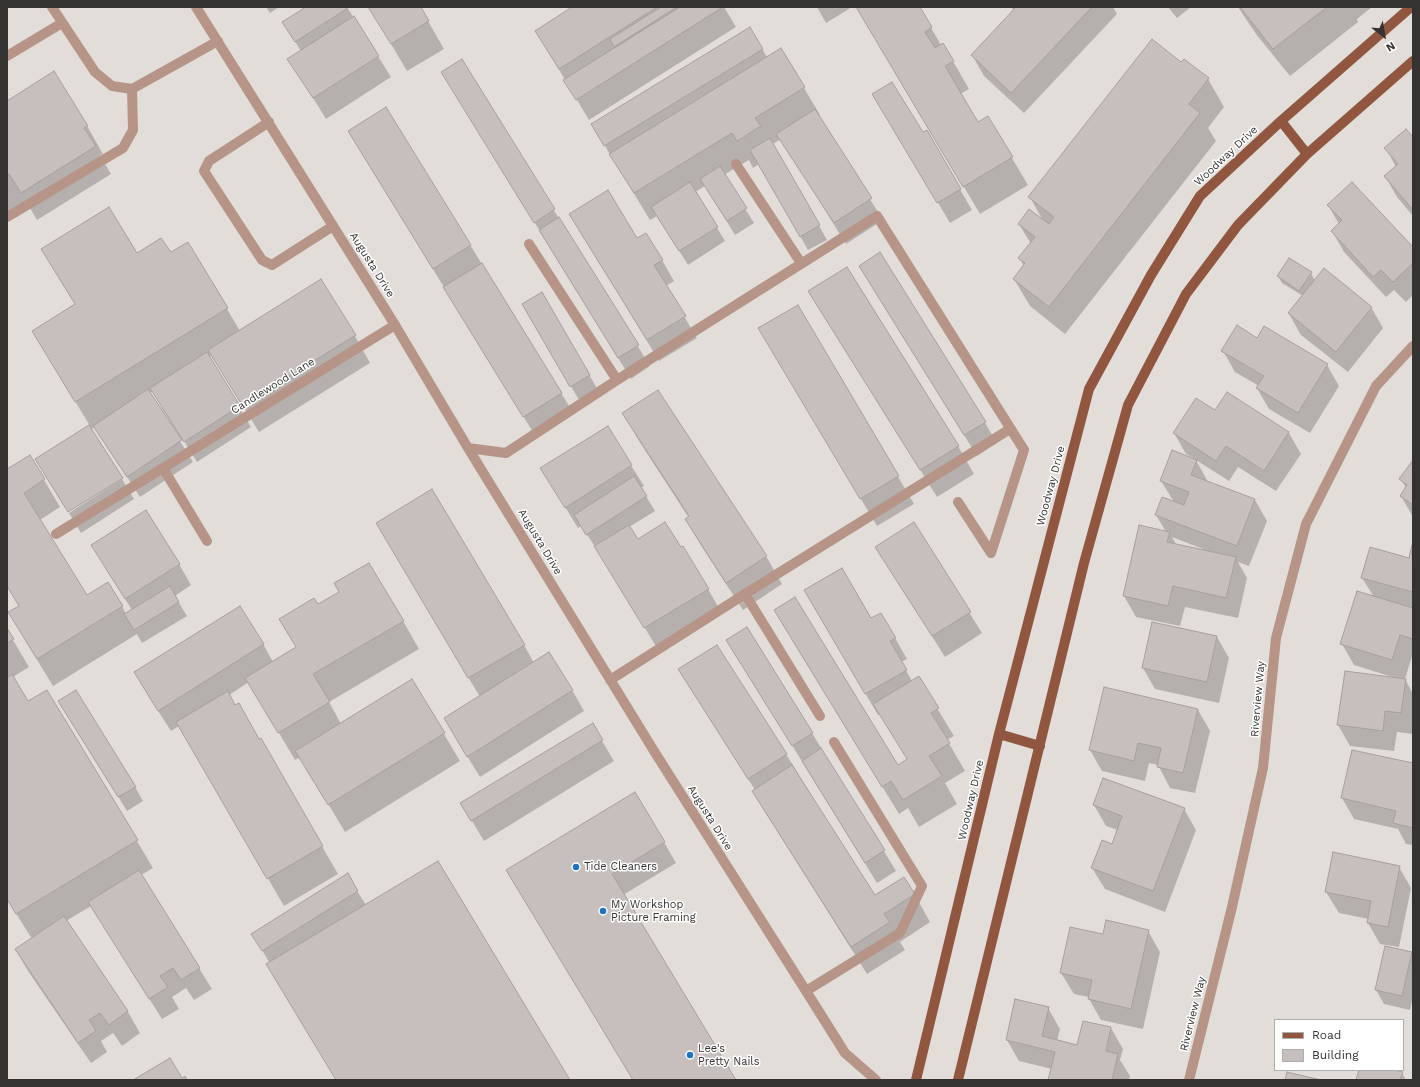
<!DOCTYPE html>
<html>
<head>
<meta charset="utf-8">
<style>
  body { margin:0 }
  #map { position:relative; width:1420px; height:1087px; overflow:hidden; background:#e3ddda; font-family:"Work Sans",sans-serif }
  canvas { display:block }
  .frame { position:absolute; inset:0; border:8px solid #353332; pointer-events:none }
  .legend { position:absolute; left:1274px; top:1019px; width:130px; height:52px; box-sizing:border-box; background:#fff; border:1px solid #aeadad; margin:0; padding:5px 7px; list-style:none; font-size:12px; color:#353332 }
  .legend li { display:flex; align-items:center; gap:8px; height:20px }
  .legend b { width:20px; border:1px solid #aeadad }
  .north { position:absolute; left:1364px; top:16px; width:40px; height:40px; -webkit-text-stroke:3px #fff; paint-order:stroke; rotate:149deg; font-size:11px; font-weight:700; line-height:16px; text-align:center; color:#353332 }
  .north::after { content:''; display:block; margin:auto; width:14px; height:18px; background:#353332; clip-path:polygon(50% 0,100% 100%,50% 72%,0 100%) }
</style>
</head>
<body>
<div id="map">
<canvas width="1420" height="1087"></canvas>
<div class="frame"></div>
<ul class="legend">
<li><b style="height:5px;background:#905640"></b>Road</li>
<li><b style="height:11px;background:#c6bfbd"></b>Building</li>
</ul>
<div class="north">N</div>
</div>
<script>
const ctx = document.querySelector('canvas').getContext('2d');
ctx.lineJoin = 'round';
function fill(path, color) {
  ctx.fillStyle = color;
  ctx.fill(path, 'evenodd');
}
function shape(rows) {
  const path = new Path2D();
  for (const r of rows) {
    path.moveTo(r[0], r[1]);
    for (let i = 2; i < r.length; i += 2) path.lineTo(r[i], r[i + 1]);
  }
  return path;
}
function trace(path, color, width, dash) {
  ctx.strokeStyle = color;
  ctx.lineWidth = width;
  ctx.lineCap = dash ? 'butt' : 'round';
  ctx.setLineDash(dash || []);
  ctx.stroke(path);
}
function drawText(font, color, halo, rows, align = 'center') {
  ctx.font = font + ' "Work Sans",sans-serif';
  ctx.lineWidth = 3;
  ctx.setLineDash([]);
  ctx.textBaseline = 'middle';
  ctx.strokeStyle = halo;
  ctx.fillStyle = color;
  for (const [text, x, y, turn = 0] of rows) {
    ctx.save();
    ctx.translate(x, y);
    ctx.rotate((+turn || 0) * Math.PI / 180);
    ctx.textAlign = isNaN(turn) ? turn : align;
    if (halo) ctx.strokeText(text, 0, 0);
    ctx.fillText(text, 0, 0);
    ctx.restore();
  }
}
const shadow = shape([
  [266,7,279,7,270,13],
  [308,7,347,7,391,77,326,119,289,59,301,51,283,23],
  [369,7,420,7,444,49,407,71],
  [574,7,724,7,736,27,589,120,536,31],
  [817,7,852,7,826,23],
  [857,7,919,7,941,45,943,44,969,89,960,94,978,124,988,118,1028,185,980,214],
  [1011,7,1113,7,1117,14,1024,113,984,76,972,55,1014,11],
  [1168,7,1191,7,1177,18],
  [1238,7,1372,7,1357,19,1358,22,1290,76,1256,34],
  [750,29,767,57,781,49,820,115,818,116,883,220,846,244,781,139,773,144,827,240,808,250,759,164,753,168,749,160,724,175,754,223,735,235,705,186,695,192,725,241,688,265,657,216,650,220,605,146],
  [461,60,650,366,631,379,442,72],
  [1182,63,1208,79,1224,107,1208,128,1216,141,1065,334,1030,306,1014,279,1024,266,1019,258,1031,244,1019,224,1043,221,1030,197],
  [7,102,87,126,103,154,100,155,111,174,37,220,26,201,7,212],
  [386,108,574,414,536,437,361,152],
  [886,115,922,134,926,131,972,210,950,223],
  [1413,138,1413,216,1397,197,1385,176,1396,167,1386,148],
  [1328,205,1413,248,1413,295,1406,302,1394,290,1386,297,1344,252,1332,231,1339,224],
  [583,235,637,240,662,260,674,281,666,286,697,338,659,361],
  [188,243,240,331,355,336,370,363,259,432,212,355,209,357,251,427,197,462,153,391,150,393,193,462,140,497,95,427,36,459,90,426,49,358,76,305,137,254,170,254],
  [1311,273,1315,281,1371,307,1383,328,1348,372,1301,335,1289,314,1303,296,1282,283,1278,276],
  [872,287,985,423,997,443,977,456],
  [542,293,598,390,579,400,523,304],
  [798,306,914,504,877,526,776,356],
  [826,318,958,446,974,474,937,497],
  [1257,339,1327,365,1339,386,1310,433,1269,409,1257,388,1259,386,1235,372,1223,351],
  [1216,412,1289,433,1301,454,1276,491,1238,467,1229,481,1196,460,1208,482,1255,500,1267,521,1249,566,1238,562,1247,578,1238,618,1185,607,1180,626,1136,617,1124,596,1166,532,1156,515,1174,502,1161,481,1193,458,1186,454,1174,433],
  [1172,537,1203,549,1203,550,1176,544],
  [623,413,766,556,782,584,743,610,702,547,686,520,689,518,639,441],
  [607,427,644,486,641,488,655,511,629,527,637,540,708,589,720,610,657,648,596,548,581,526,578,528,554,489],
  [30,456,60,507,40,520,87,597,122,606,126,614,132,610,92,546,179,564,191,585,175,596,187,616,142,643,137,634,53,686,25,640,20,607,7,586,7,470],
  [1413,462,1413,517,1401,496,1406,488,1401,479],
  [122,479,134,499,81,533,69,513],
  [914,524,982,633,945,657,889,568],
  [1413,546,1413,656,1412,656,1405,679,1413,694,1413,734,1397,732,1394,751,1350,746,1338,725,1392,677,1354,665,1342,644,1374,597,1362,578,1409,559],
  [393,551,524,645,534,663,572,690,584,711,480,777,457,740,480,697],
  [805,591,871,620,895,638,907,659,901,662,912,681,918,677,954,736,947,740,965,771,945,783,957,804,919,827,908,808,899,814,791,638,898,766,908,760,880,714,878,715],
  [317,606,403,621,419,649,329,702,341,724,444,734,460,761,345,832,300,757,295,760,249,682,229,695,259,740,260,739,338,874,284,906,179,726,171,731,147,694,263,644,273,662,297,648],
  [1152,623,1217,637,1229,658,1219,703,1155,689,1143,668],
  [7,630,29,667,13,677,28,702,47,691,153,868,141,875,212,989,194,1000,186,988,172,997,179,1009,162,1019,91,906,66,921,128,1012,140,1033,122,1046,113,1033,101,1041,107,1052,91,1063,28,971,16,950,32,939,7,899],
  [740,661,812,733,896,871,877,883],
  [679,670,786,754,874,897,915,895,930,922,900,942,905,950,867,974,769,818,753,791,755,790],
  [1105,688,1198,710,1210,731,1195,793,1170,788,1158,765,1149,763,1145,781,1102,771,1090,750],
  [68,715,135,787,143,801,127,811],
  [592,724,614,761,484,841,462,804],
  [1413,764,1413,845,1406,844,1398,829,1354,819,1342,798],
  [1094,805,1184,809,1196,830,1165,912,1105,889,1092,868,1112,845,1118,830,1106,826],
  [664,842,676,863,623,895,735,1080,633,1080,520,891],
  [1399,867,1411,888,1399,947,1380,944,1368,923,1369,919,1339,913,1326,892],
  [357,891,366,905,569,1080,336,1080,261,948],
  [1148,931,1160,952,1143,1029,1101,1020,1089,999,1089,997,1074,994,1061,973,1104,935],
  [1412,953,1413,955,1413,996,1410,1010,1384,1004,1376,990],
  [1048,1008,1060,1029,1057,1041,1078,1046,1111,1028,1123,1049,1120,1060,1130,1076,1129,1080,1049,1080,1052,1069,1019,1061,1007,1040],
  [1360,1070,1390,1070,1402,1073,1406,1080,1357,1080]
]);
const building = shape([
  [306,7,348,7,348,8,295,42,282,22,306,7],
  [368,7,421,7,429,21,391,44,368,7],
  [572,7,657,7,559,69,535,31,572,7],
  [661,7,677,7,614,47,610,39,661,7],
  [680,7,723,7,576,100,563,80,680,7],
  [856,7,920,7,932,27,925,32,935,48,943,43,954,61,945,66,978,122,988,116,1013,157,963,187,856,7],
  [1016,7,1092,7,1011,93,971,55,1016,7],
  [1240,7,1327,7,1273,49,1240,7],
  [354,16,379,56,313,98,287,59,354,16],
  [750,27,763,49,604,146,591,124,750,27],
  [1152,39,1181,62,1184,59,1209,78,1189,104,1200,113,1049,307,1013,279,1025,263,1018,258,1035,237,1018,224,1029,209,1049,224,1054,217,1028,197,1152,39],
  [781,48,805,87,755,118,761,126,737,141,732,133,634,193,609,154,781,48],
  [462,59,555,209,534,223,441,72,462,59],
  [54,71,88,126,84,128,96,146,21,193,9,174,7,175,7,101,54,71],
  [892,82,923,132,927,130,961,189,937,203,872,94,892,82],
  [386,107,471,245,433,269,348,131,386,107],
  [815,109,872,198,834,223,776,134,815,109],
  [1406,129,1413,137,1413,210,1384,176,1398,164,1384,148,1406,129],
  [770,138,820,225,800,237,750,150,770,138],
  [720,166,747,208,727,221,700,179,720,166],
  [690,182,718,227,679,251,651,207,690,182],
  [1352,182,1413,247,1413,263,1393,282,1381,270,1373,277,1331,231,1342,220,1327,205,1352,182],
  [608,190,637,238,646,233,663,260,654,265,686,316,647,340,569,214,608,190],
  [109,207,137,253,161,238,171,252,188,242,228,308,75,402,32,331,75,304,41,249,109,207],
  [559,217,639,345,618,358,539,230,559,217],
  [880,252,986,422,964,435,859,266,880,252],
  [1289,258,1312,272,1299,291,1277,276,1289,258],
  [482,263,562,393,523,417,443,287,482,263],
  [847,267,959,446,920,470,808,291,847,267],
  [1324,268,1372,307,1336,352,1288,313,1324,268],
  [321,279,356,335,242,405,208,350,321,279],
  [542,292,590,375,570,387,522,304,542,292],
  [798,305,899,476,860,499,758,328,798,305],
  [1237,325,1257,338,1264,326,1328,364,1298,413,1256,388,1264,376,1221,351,1237,325],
  [207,352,240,406,184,442,150,388,207,352],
  [148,389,182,440,127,477,93,426,148,389],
  [658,390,767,556,726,583,685,519,689,516,622,413,658,390],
  [1227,392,1289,432,1264,471,1226,446,1216,461,1173,433,1196,398,1215,410,1227,392],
  [89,425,123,478,68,512,35,459,89,425],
  [608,426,632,465,565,508,540,468,608,426],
  [1172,450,1197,460,1191,475,1255,499,1237,546,1155,515,1162,497,1184,505,1189,492,1160,481,1172,450],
  [30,455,45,479,24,493,87,595,108,582,123,606,37,659,8,612,19,606,7,586,7,469,30,455],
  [1413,460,1413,505,1400,496,1407,485,1399,479,1413,460],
  [634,476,647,496,586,535,574,515,634,476],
  [432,489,525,645,468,678,376,523,432,489],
  [146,510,180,564,125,599,91,545,146,510],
  [665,522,681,547,683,546,709,589,644,628,594,546,629,525,638,539,665,522],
  [914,522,971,612,932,636,875,547,914,522],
  [1139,525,1170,532,1167,542,1236,557,1226,598,1173,586,1168,606,1123,596,1139,525],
  [1412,545,1413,592,1361,578,1370,547,1409,558,1412,545],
  [369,563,404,621,313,674,330,702,278,733,245,678,296,647,279,619,314,598,318,604,339,592,334,583,369,563],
  [842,568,871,618,881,613,896,638,890,641,907,670,865,694,804,590,842,568],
  [170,586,179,602,134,630,124,614,170,586],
  [1357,591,1413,608,1413,639,1400,635,1392,660,1340,644,1357,591],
  [795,597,898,765,907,759,873,704,919,676,939,708,931,713,950,743,929,756,942,776,903,800,891,781,882,787,774,610,795,597],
  [240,606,264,644,158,711,134,672,240,606],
  [1152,622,1217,636,1207,682,1142,668,1152,622],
  [747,627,813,733,792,746,726,640,747,627],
  [7,628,14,639,7,643,7,628],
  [717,645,787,754,748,779,678,669,717,645],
  [549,652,573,690,467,757,444,718,549,652],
  [1345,671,1406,679,1401,713,1385,711,1383,731,1337,725,1345,671],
  [12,674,28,701,47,690,138,840,16,914,7,899,7,678,12,674],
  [412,679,445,733,328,805,295,751,412,679],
  [1104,687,1198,709,1183,773,1157,767,1161,748,1138,743,1134,761,1089,750,1104,687],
  [76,690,136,787,118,797,58,701,76,690],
  [228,691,235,705,239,703,259,739,261,738,323,846,267,879,176,722,228,691],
  [593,723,603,740,471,821,460,803,593,723],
  [821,748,885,850,865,863,802,761,821,748],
  [1352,750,1413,763,1413,828,1393,823,1396,811,1341,798,1352,750],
  [792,765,875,895,904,877,915,894,884,914,890,922,851,947,752,791,792,765],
  [1103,778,1185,808,1153,891,1091,868,1102,840,1112,844,1122,816,1093,805,1103,778],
  [635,792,665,842,612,874,736,1080,633,1080,506,870,635,792],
  [1333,852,1400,866,1388,927,1367,923,1371,901,1325,892,1333,852],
  [438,861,570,1080,336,1080,266,964,438,861],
  [139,870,200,968,181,980,173,968,160,976,168,987,149,999,88,902,139,870],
  [348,873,358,891,262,951,251,934,348,873],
  [64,916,128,1011,109,1025,100,1013,89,1020,96,1031,78,1043,15,949,64,916],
  [1106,920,1149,930,1131,1009,1088,999,1092,980,1060,973,1070,927,1103,934,1106,920],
  [1385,946,1412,952,1402,996,1375,990,1385,946],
  [1015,999,1049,1007,1042,1036,1077,1045,1083,1021,1111,1027,1106,1051,1118,1054,1112,1080,1048,1080,1055,1052,1006,1040,1015,999],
  [170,1058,182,1078,185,1076,187,1080,133,1080,170,1058],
  [1359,1070,1394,1070,1403,1072,1400,1080,1356,1080,1359,1070],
  [1287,1072,1321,1080,1285,1080,1287,1072]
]);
const minor = shape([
  [52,7,95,72,112,86,132,89,218,41],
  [196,7,395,325,468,448,654,751,806,991,845,1053,876,1080],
  [7,56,62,23],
  [269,122,209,161,204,171,262,260,272,265,333,226],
  [736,164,801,263],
  [7,217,123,148,133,130,132,89],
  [529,244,617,380],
  [468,448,506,453,617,380,877,216,1024,450,991,553,958,502],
  [163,468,207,541],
  [56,534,395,325],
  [745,594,820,716],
  [610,680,745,594,1010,429],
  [806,991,900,933,922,886,834,742],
  [1189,1080,1232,907,1263,768,1276,638,1306,524,1376,386,1413,346]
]);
const major = shape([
  [1281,121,1307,154],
  [999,734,1040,746],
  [916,1080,999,734,1089,389,1151,275,1200,196,1281,121,1411,7],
  [958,1080,1084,563,1128,405,1186,294,1238,225,1307,154,1413,61]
]);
const markers = [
  [576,867,4,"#2073c2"],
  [603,911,4,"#2073c2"],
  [690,1055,4,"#2073c2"]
];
const streetNames = [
  ["Woodway Drive",1226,156,-43],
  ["Augusta Drive",372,265,58],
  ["Candlewood Lane",273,386,-32],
  ["Woodway Drive",1051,486,-75],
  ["Augusta Drive",540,542,59],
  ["Riverview Way",1258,699,-85],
  ["Woodway Drive",971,800,-77],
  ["Augusta Drive",710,818,58],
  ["Riverview Way",1193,1014,-76]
];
const poiNames = [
  ["Tide Cleaners",584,867],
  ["My Workshop",611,905],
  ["Picture Framing",611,918],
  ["Lee's",698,1049],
  ["Pretty Nails",698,1062]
];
fill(shadow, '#0003');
fill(building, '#c6bfbd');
trace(building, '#a59f9d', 1);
trace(minor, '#b69588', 10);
trace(major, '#905640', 10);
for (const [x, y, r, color] of markers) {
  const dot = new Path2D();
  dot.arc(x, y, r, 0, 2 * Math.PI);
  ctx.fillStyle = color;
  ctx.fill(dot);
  trace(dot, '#fff', 1.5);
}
drawText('11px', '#353332', '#fff', streetNames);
drawText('11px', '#353332', '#fff', poiNames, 'left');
</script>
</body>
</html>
